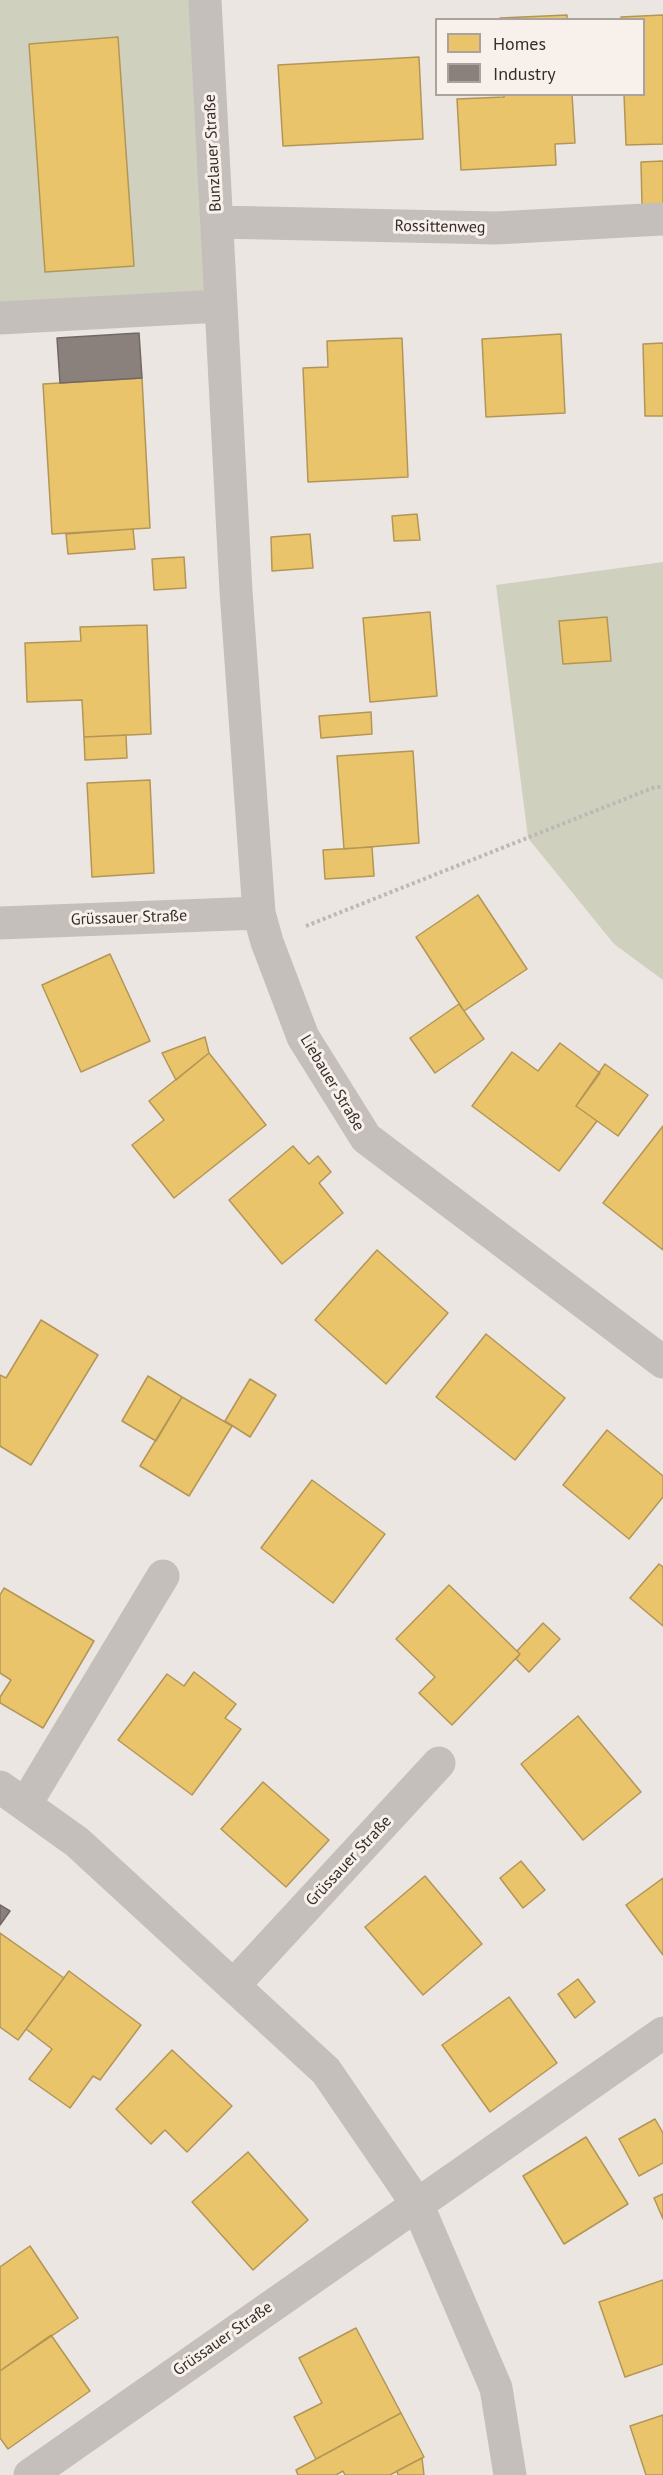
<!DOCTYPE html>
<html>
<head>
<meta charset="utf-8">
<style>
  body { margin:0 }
  #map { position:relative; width:663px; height:2475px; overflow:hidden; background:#ece6e3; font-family:"PT Sans",sans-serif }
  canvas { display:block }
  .legend { position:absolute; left:435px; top:18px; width:210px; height:78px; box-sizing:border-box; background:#f8f0eb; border:2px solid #aaa29e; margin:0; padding:8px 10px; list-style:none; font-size:18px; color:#362c2a }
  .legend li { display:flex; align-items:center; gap:12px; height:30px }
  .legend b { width:30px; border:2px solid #aaa29e }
</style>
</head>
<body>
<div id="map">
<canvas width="663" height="2475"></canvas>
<ul class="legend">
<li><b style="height:16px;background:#e9c46a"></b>Homes</li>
<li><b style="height:16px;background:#8a817c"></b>Industry</li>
</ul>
</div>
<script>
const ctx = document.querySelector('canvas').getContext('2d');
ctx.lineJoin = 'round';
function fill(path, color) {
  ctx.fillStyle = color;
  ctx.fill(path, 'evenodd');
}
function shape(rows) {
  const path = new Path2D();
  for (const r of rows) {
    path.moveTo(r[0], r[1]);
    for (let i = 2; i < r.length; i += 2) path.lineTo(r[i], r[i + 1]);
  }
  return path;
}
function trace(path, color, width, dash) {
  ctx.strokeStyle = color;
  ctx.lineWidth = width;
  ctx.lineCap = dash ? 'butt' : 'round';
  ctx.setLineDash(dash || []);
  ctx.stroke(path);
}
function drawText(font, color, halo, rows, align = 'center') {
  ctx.font = font + ' "PT Sans",sans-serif';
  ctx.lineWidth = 6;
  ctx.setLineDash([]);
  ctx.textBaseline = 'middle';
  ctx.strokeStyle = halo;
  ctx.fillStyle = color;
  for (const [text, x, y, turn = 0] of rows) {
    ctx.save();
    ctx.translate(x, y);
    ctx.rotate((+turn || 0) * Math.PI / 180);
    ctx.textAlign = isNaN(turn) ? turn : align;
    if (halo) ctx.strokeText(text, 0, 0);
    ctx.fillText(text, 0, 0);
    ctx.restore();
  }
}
const green = shape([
  [0,0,205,0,220,306,0,318],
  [663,562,663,980,614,944,528,838,496,585]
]);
const homes = shape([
  [567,15,567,20,500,20,500,18,567,15],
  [663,15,663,144,626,145,624,94,644,94,644,20,621,20,621,17,663,15],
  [118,37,134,266,45,272,29,44,118,37],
  [419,57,423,139,283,146,278,65,419,57],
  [504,94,572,94,575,143,555,144,556,165,461,170,457,99,504,97,504,94],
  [663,161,663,206,642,206,641,162,663,161],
  [561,334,565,413,486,417,482,339,561,334],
  [402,338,408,477,308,482,303,368,328,367,327,341,402,338],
  [663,343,663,416,645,416,643,344,663,343],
  [142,378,150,528,52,534,43,384,142,378],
  [417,514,420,540,394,541,392,516,417,514],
  [133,529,135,549,68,554,66,534,133,529],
  [310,534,313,568,272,571,271,537,310,534],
  [184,557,186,588,154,590,152,559,184,557],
  [430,612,437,696,370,702,363,618,430,612],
  [607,617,611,661,563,664,559,621,607,617],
  [147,625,151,734,84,737,82,700,27,702,25,643,81,641,80,627,147,625],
  [371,712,372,734,321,738,319,716,371,712],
  [126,735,127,758,85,760,84,737,126,735],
  [413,751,419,843,344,849,337,756,413,751],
  [150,780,154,873,92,877,87,783,150,780],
  [372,847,374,876,325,879,323,850,372,847],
  [478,895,527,969,464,1011,416,937,478,895],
  [110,954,150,1041,81,1072,42,985,110,954],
  [459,1004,484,1039,435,1073,410,1038,459,1004],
  [205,1037,209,1053,176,1080,162,1053,205,1037],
  [560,1043,600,1073,576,1106,597,1121,559,1171,472,1106,512,1052,538,1071,560,1043],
  [209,1053,266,1125,174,1198,132,1145,164,1120,149,1101,209,1053],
  [605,1064,648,1095,618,1136,576,1106,605,1064],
  [663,1126,663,1250,603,1203,663,1126],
  [293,1146,309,1164,318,1156,331,1172,319,1183,343,1213,282,1264,229,1200,293,1146],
  [377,1250,448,1313,386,1384,315,1320,377,1250],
  [41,1320,98,1355,31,1465,0,1446,0,1375,6,1378,41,1320],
  [486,1334,565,1398,515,1460,436,1397,486,1334],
  [148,1376,182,1397,156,1441,122,1421,148,1376],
  [250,1379,276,1395,250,1437,225,1421,250,1379],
  [182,1397,232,1426,189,1496,140,1466,182,1397],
  [607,1430,663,1476,663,1497,629,1539,563,1485,607,1430],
  [312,1480,385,1534,333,1603,261,1548,312,1480],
  [659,1564,663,1567,663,1626,630,1598,659,1564],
  [449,1585,520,1654,452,1725,419,1693,435,1677,396,1639,449,1585],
  [4,1588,94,1641,43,1728,0,1703,0,1697,11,1680,0,1673,0,1595,4,1588],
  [543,1623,560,1639,529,1672,516,1659,520,1654,517,1651,543,1623],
  [194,1672,236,1704,225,1718,241,1729,192,1795,118,1740,167,1674,184,1686,194,1672],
  [578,1716,641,1792,583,1840,521,1764,578,1716],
  [263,1782,329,1840,286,1887,221,1829,263,1782],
  [521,1861,545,1890,523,1908,500,1878,521,1861],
  [425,1876,482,1944,423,1995,365,1927,425,1876],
  [663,1878,663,1955,626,1905,663,1878],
  [0,1933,64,1978,18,2040,0,2027,0,1933],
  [69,1971,141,2025,100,2080,93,2076,70,2108,29,2079,52,2049,26,2029,69,1971],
  [578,1979,595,2002,575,2018,558,1994,578,1979],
  [509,1997,557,2063,490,2112,442,2045,509,1997],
  [172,2050,232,2106,187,2152,165,2130,151,2144,116,2109,172,2050],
  [655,2119,663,2133,663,2163,639,2176,619,2139,655,2119],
  [586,2137,628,2204,564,2244,523,2176,586,2137],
  [248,2152,308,2220,253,2270,192,2202,248,2152],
  [663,2194,663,2219,654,2198,663,2194],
  [30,2246,78,2318,0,2371,0,2267,30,2246],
  [663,2280,663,2364,625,2377,599,2302,663,2280],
  [356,2328,401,2413,316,2459,294,2417,322,2403,299,2358,356,2328],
  [51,2335,90,2391,8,2449,0,2438,0,2371,51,2335],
  [401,2413,424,2457,422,2458,390,2475,345,2475,343,2471,336,2475,298,2475,296,2470,401,2413],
  [663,2415,663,2475,646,2475,630,2426,663,2415],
  [422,2458,424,2475,398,2475,397,2471,422,2458]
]);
const industry = shape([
  [139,333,142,378,60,383,57,338,139,333],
  [0,1905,10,1911,0,1925,0,1905]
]);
const path = shape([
  [306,926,655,787,663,787]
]);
const minor = shape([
  [205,0,236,591,259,913,267,942,303,1037,366,1138,663,1362],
  [217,222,496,228,663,219],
  [0,318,220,306],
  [0,923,259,913],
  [0,1787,77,1842,326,2071,417,2204,496,2388,510,2475],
  [25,1805,163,1576],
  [233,1986,439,1763],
  [30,2475,663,2033]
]);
const streetNames = [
  ["Bunzlauer Straße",213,153,-93],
  ["Rossittenweg",440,227,1],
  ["Grüssauer Straße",129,918,-2],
  ["Liebauer Straße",332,1083,59],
  ["Grüssauer Straße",349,1861,-47],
  ["Grüssauer Straße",223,2339,-35]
];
fill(green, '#cfd0be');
fill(homes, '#e9c46a');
trace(homes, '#b39657', 1.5);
fill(industry, '#8a817c');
trace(industry, '#716863', 1.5);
trace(path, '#beb7b4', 4, [3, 3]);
trace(minor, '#c5bfbc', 33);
drawText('16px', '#362c2a', '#f8f0eb', streetNames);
</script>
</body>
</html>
